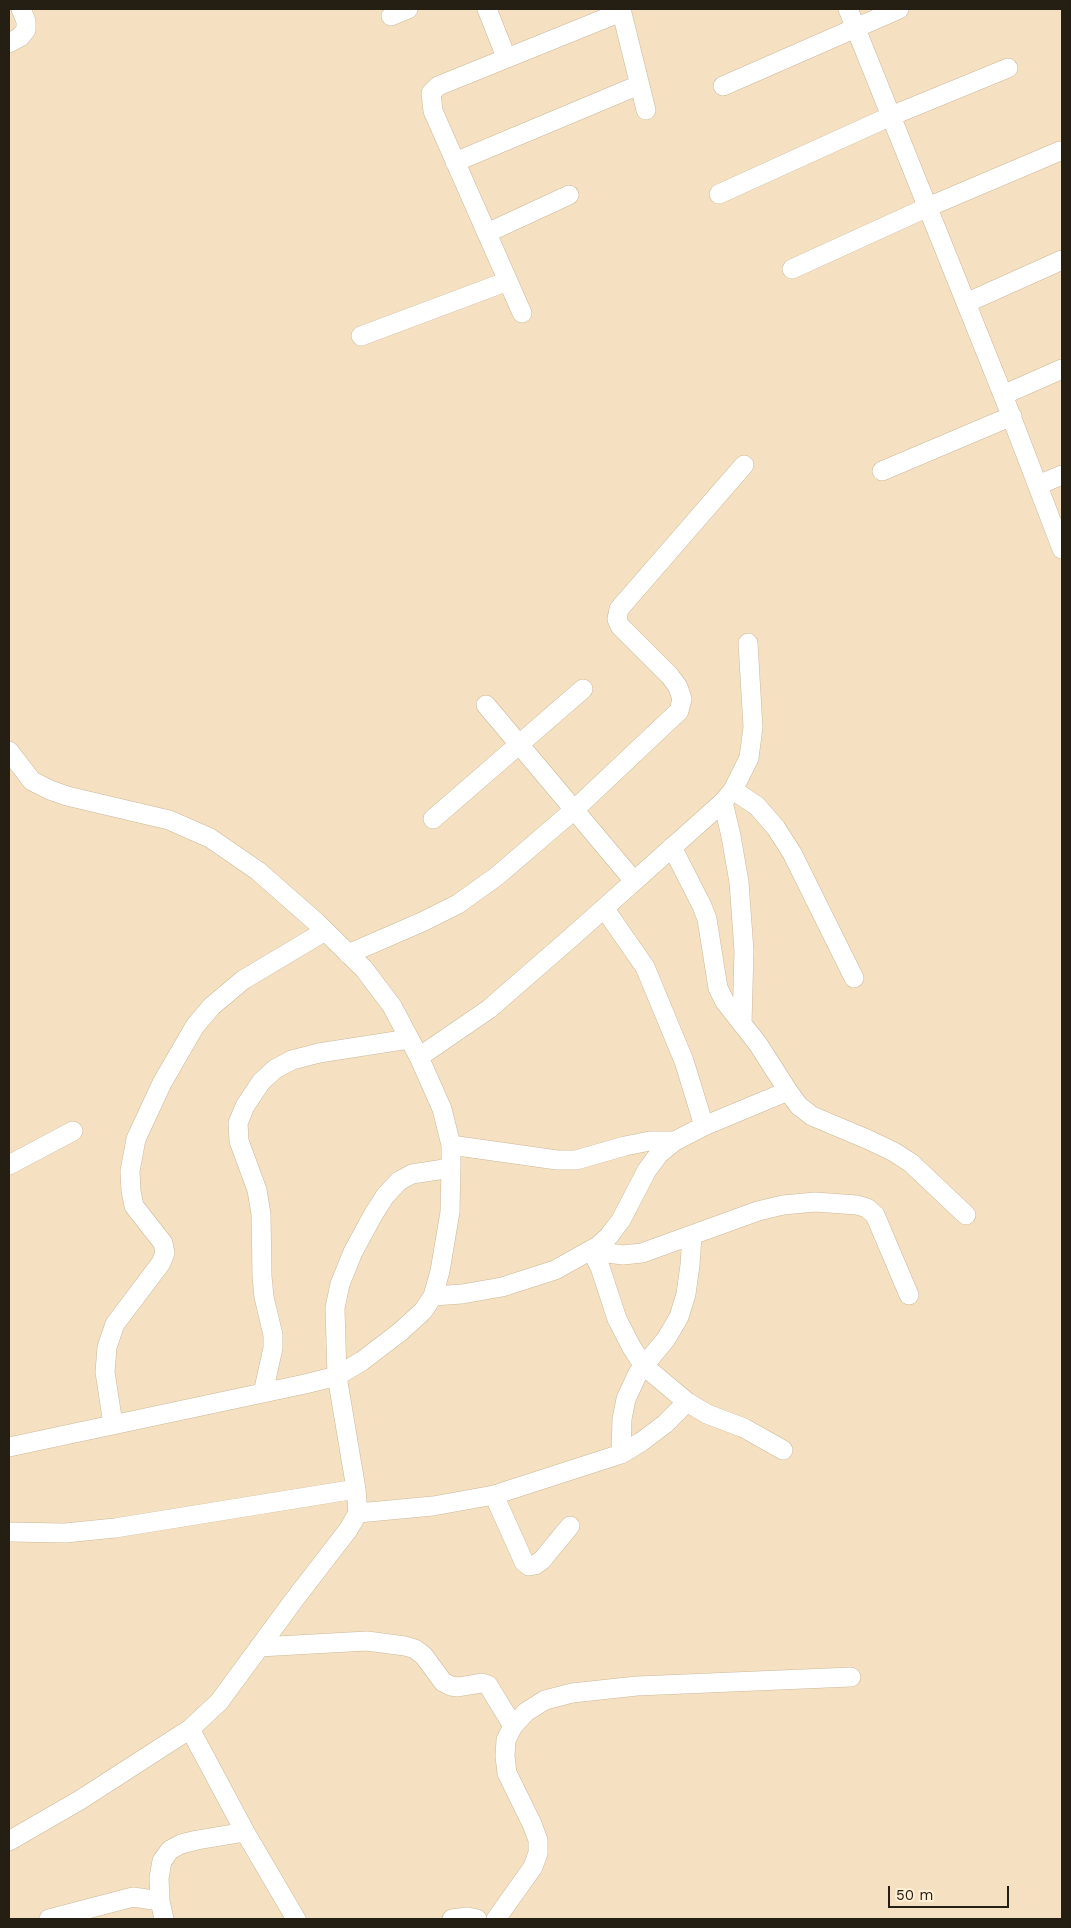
<!DOCTYPE html>
<html>
<head>
<meta charset="utf-8">
<style>
  body { margin:0 }
  #map { position:relative; width:1071px; height:1928px; overflow:hidden; background:#f5e1c1; font-family:"Work Sans",sans-serif }
  canvas { display:block }
  .frame { position:absolute; inset:0; border:10px solid #251e12; pointer-events:none }
  .scale { position:absolute; left:888px; top:1886px; width:121px; height:22px; box-sizing:border-box; border:2px solid #251e12; border-top:0; padding-left:6px; font-size:15px; line-height:18px; white-space:nowrap; color:#251e12; -webkit-text-stroke:4px #ffefd5; paint-order:stroke }
</style>
</head>
<body>
<div id="map">
<canvas width="1071" height="1928"></canvas>
<div class="frame"></div>
<div class="scale">50 m</div>
</div>
<script>
const ctx = document.querySelector('canvas').getContext('2d');
ctx.lineJoin = 'round';
function shape(rows) {
  const path = new Path2D();
  for (const r of rows) {
    path.moveTo(r[0], r[1]);
    for (let i = 2; i < r.length; i += 2) path.lineTo(r[i], r[i + 1]);
  }
  return path;
}
function trace(path, color, width, dash) {
  ctx.strokeStyle = color;
  ctx.lineWidth = width;
  ctx.lineCap = dash ? 'butt' : 'round';
  ctx.setLineDash(dash || []);
  ctx.stroke(path);
}
const minor = shape([
  [487,9,506,57],
  [621,9,646,110],
  [848,9,1003,395,1062,549],
  [391,16,408,9],
  [9,43,20,37,26,30,26,21,21,9],
  [723,86,899,9],
  [455,162,639,85],
  [719,194,891,116,1008,68],
  [487,233,569,195],
  [792,269,928,207,1060,151],
  [966,303,1062,260],
  [522,313,433,111,431,93,438,86,621,12],
  [361,336,508,281],
  [1003,395,1062,369],
  [882,471,1012,416],
  [1038,485,1062,475],
  [486,705,634,881],
  [9,751,32,781,50,790,67,796,169,820,210,838,258,871,316,922,364,969,392,1006,419,1057,442,1109,451,1145,451,1168,450,1212,440,1271,433,1296,423,1311,400,1332,362,1361,337,1376,305,1384,9,1447],
  [733,790,757,806,776,828,792,853,854,978],
  [723,802,731,836,739,882,744,951,742,1024],
  [433,819,583,689],
  [672,847,702,906,707,919,718,988,725,1002,758,1044,788,1091,799,1106,812,1116,869,1140,894,1152,911,1163,966,1215],
  [604,908,645,967,684,1061,704,1126],
  [348,954,422,922,458,904,497,876,574,810,679,711,682,699,678,687,670,676,620,626,617,619,619,609,744,465],
  [419,1057,489,1009,574,935,723,802,733,790,749,758,753,727,748,643],
  [451,1145,557,1160,576,1160,625,1146,650,1141,675,1141],
  [9,1165,73,1131],
  [598,1246,608,1253,623,1255,642,1253,758,1211,783,1205,815,1202,857,1205,867,1208,875,1215,909,1295],
  [591,1250,600,1267,617,1319,632,1348,644,1366,687,1402,707,1414,744,1428,783,1450],
  [433,1296,462,1294,502,1287,555,1270,598,1246,609,1236,621,1220,647,1170,659,1154,675,1141,704,1126,788,1091],
  [263,1393,273,1348,273,1335,264,1297,262,1276,261,1214,257,1190,239,1141,238,1123,245,1106,261,1082,275,1069,292,1060,319,1053,409,1039],
  [113,1424,105,1372,107,1347,115,1324,161,1263,165,1253,163,1243,134,1206,131,1191,130,1171,136,1139,162,1083,195,1026,212,1006,243,980,325,931],
  [621,1454,622,1419,626,1399,638,1373,666,1339,679,1317,686,1294,690,1265,692,1236],
  [494,1495,524,1562,529,1566,535,1565,542,1560,570,1526],
  [358,1513,433,1506,494,1495,621,1454,641,1442,665,1424,687,1402],
  [9,1532,65,1533,115,1528,356,1489],
  [259,1647,367,1641,405,1646,415,1649,424,1656,443,1682,451,1686,458,1687,482,1683,488,1685,513,1726],
  [190,1729,245,1832,296,1919],
  [9,1841,80,1800,190,1729,219,1702,294,1600,348,1530,358,1513,356,1489,337,1376,335,1308,340,1284,353,1252,373,1215,385,1196,399,1181,412,1174,451,1168],
  [49,1919,133,1897,160,1901],
  [164,1919,160,1901,159,1878,162,1861,170,1850,181,1844,197,1840,245,1832],
  [452,1919,468,1917,477,1919],
  [496,1919,533,1867,538,1853,538,1840,532,1824,507,1773,505,1756,506,1740,513,1726,526,1712,545,1700,572,1693,637,1686,851,1677]
]);
trace(minor, '#cab898', 20);
trace(minor, '#fff', 19);
</script>
</body>
</html>
